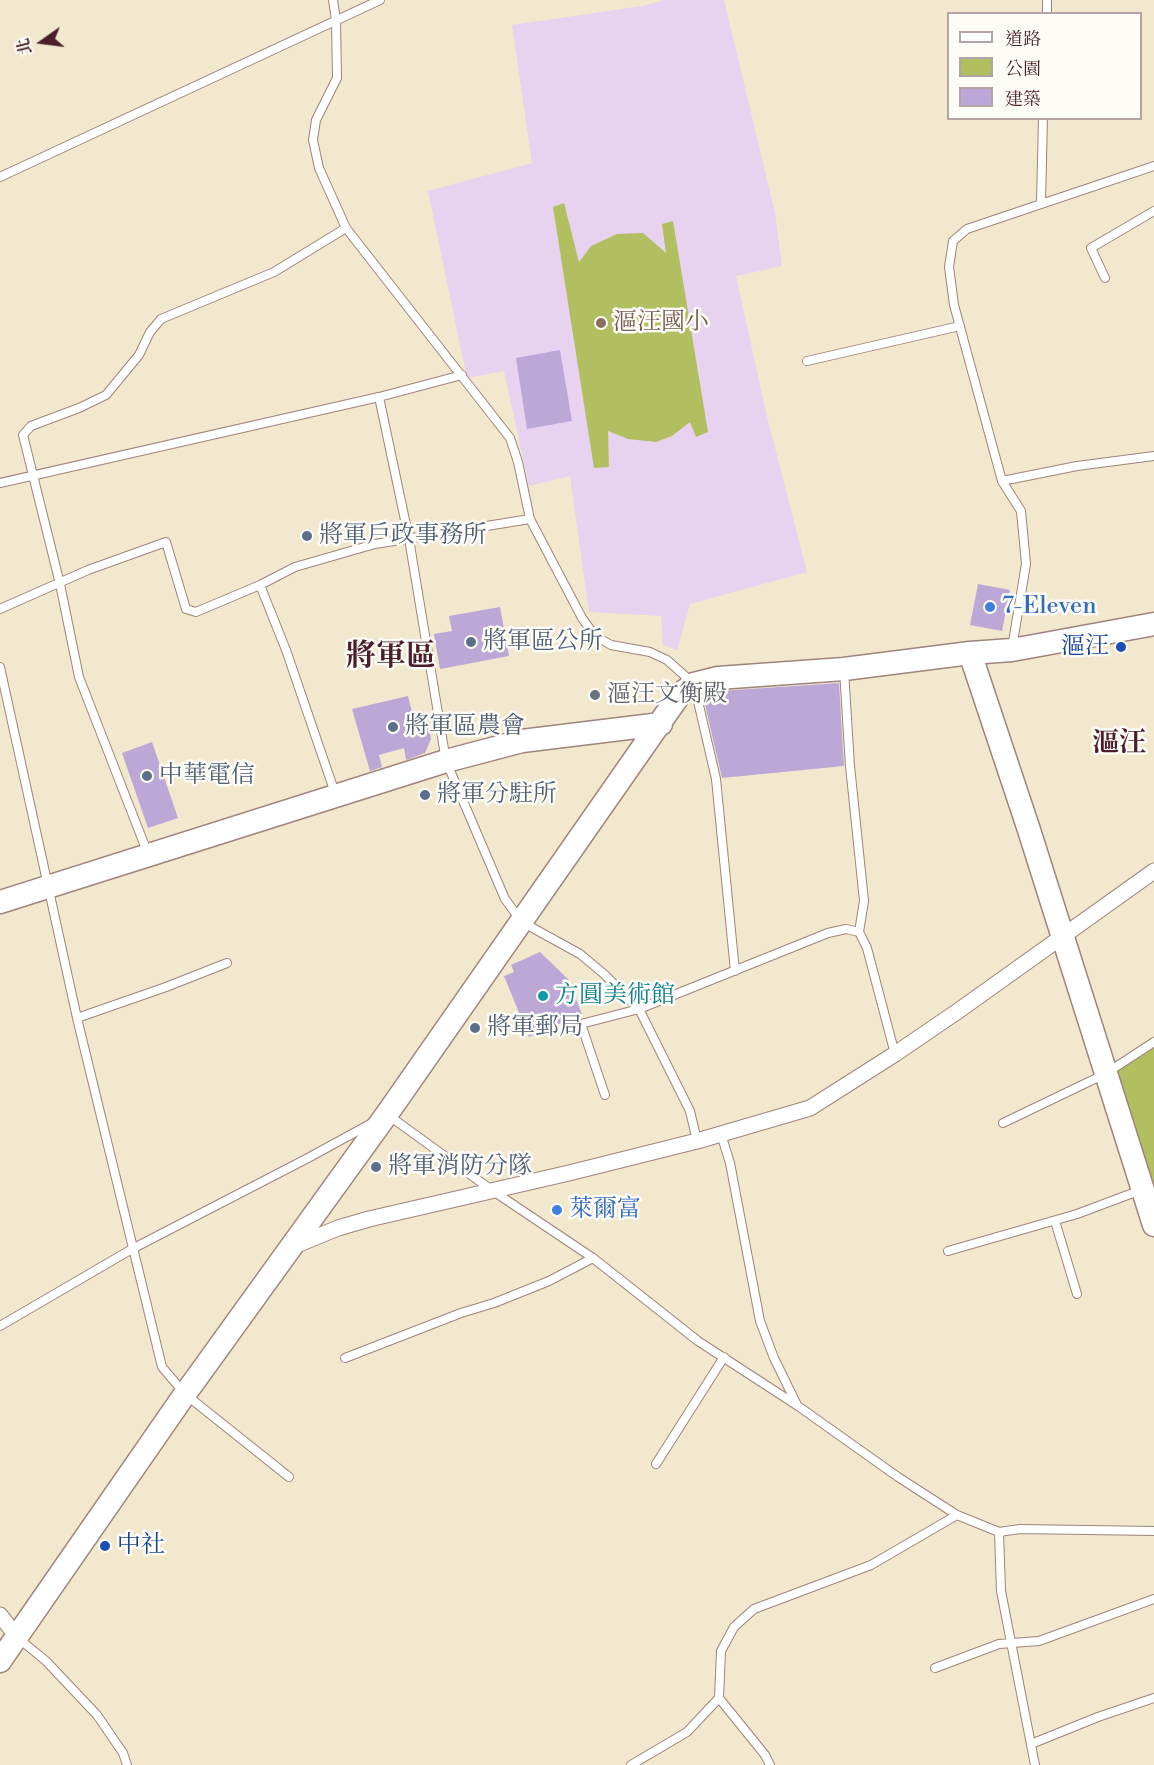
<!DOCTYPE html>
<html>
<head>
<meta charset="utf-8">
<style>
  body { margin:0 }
  #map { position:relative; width:1154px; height:1765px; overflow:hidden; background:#f1e8ce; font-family:"Libre Bodoni","Noto Serif TC",serif }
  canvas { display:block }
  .legend { position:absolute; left:947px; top:12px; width:195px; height:108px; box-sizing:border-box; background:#fdfcf7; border:2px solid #b5a4a5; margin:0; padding:8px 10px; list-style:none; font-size:18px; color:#4a1f2b }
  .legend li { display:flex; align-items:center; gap:12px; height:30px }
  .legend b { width:30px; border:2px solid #b5a4a5 }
  .north { position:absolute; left:12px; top:12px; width:60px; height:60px; -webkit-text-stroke:4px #fdfcf7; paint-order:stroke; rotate:256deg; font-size:16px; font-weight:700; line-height:24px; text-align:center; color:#4a1f2b }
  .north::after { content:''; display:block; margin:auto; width:21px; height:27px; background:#4a1f2b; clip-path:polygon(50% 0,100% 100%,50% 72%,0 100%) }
</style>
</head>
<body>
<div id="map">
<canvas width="1154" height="1765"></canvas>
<ul class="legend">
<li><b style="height:8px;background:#fff"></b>道路</li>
<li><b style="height:16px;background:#b1bf61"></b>公園</li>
<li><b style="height:16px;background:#bba8d6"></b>建築</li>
</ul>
<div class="north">北</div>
</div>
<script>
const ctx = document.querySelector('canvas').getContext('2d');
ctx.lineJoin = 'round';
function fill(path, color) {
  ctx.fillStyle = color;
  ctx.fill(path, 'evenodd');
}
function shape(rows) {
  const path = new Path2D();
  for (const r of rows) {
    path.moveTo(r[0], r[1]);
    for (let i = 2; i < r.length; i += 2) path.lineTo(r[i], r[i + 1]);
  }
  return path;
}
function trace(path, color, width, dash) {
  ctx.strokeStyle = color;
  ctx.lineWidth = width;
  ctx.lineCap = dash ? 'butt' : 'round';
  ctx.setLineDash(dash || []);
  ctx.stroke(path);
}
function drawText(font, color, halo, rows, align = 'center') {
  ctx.font = font + ' "Libre Bodoni","Noto Serif TC",serif';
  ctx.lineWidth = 5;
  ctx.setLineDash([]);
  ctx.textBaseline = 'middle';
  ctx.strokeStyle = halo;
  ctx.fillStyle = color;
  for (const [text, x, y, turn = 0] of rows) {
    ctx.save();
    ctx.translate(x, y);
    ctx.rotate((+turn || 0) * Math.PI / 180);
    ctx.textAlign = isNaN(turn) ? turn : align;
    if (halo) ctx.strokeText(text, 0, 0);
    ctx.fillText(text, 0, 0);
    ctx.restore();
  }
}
const built = shape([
  [664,0,724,0,775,213,782,266,736,276,766,413,807,572,690,604,677,650,663,645,661,616,589,612,570,476,529,486,504,371,467,378,428,191,532,163,512,25,643,6]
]);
const green = shape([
  [564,203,579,262,591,246,617,234,643,233,666,253,662,224,673,221,708,432,696,437,690,422,672,436,656,442,628,439,608,431,609,467,594,468,553,207],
  [1154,1038,1154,1225,1105,1074]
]);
const building = shape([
  [560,350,572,421,527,429,516,358],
  [978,584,1010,590,1002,631,970,625],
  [500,607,509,656,440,669,434,634,452,631,449,616],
  [839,683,844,766,722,778,703,696,720,691],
  [408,696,413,716,426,712,431,739,425,753,406,760,404,748,379,755,382,767,370,771,352,709],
  [152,742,178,818,148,828,122,753],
  [540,952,568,979,582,1014,529,1037,504,976,514,972,511,965]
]);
const lane = shape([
  [333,0,336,20,337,78,316,120,313,140,319,168,346,228,510,438,518,462,530,519,582,618,595,636,611,645,650,652,667,660,694,684,716,779,735,971],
  [1047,14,1047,0],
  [0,177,380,0],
  [1041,202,1043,118],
  [1105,278,1091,248,1154,211],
  [807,361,960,326],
  [379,397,409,539,446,761,505,899,522,922,580,954,604,974,639,1009,690,1111,697,1141],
  [1002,481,1077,466,1154,456],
  [0,483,379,397,462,375],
  [260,585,286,650,335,793],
  [0,609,88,570,166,542,186,609,196,612,260,585,295,567,375,544,530,519],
  [1012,648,1026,564,1021,511,1002,481,954,305,949,267,953,241,967,229,1154,166],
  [0,667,77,1018,162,1367,185,1394,289,1477],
  [844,670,850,766,864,901,859,932,867,948,895,1054],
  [148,854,79,677,60,584,23,435,31,426,79,408,106,395,139,355,150,332,161,319,274,272,346,228],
  [77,1018,166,987,227,963],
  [605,1095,581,1024,639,1009,828,933,846,929,859,932],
  [388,1115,493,1191,593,1258,698,1341,798,1406,898,1477,957,1515,999,1532,1020,1529,1154,1531],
  [1003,1123,1105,1074,1154,1042],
  [721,1134,730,1163,760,1321,774,1358,797,1405],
  [1055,1221,1077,1294],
  [948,1251,1077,1214,1141,1190],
  [0,1326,132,1249,308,1158,372,1123],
  [345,1358,461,1313,494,1303,549,1281,593,1258],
  [656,1464,724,1357],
  [999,1532,1001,1591,1035,1765],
  [18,1638,46,1661,97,1715,123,1753,127,1765],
  [935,1668,999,1644,1039,1641,1154,1599],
  [719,1698,765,1755,770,1765],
  [1031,1744,1098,1717,1154,1698],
  [631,1765,687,1732,719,1698,721,1651,734,1627,754,1609,871,1565,957,1515]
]);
const street = shape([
  [292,1247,338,1228,369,1219,569,1173,697,1141,810,1108,895,1054,958,1011,1154,871],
  [0,1615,17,1637]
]);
const secondary = shape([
  [970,653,1029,830,1154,1225],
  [0,902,446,761,522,741,661,724],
  [0,1661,185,1394,387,1114,680,694,694,684,718,678,844,669,970,653,1012,650,1154,624]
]);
const markers = [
  [601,323,6,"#8d6e63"],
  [307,536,6,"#5c6f8a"],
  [990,607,6,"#3f7fe0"],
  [471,642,6,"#5c6f8a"],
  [1121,647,6,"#1a4fb4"],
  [595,695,6,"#6b7280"],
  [393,727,6,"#5c6f8a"],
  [147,776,6,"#5c6f8a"],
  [425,795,6,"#5c6f8a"],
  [543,996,6,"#0f9aa8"],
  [475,1028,6,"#5c6f8a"],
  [376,1167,6,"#5c6f8a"],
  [557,1210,6,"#3f7fe0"],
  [105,1546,6,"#1a4fb4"]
];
const educationNames = [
  ["漚汪國小",613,323]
];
const serviceNames = [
  ["將軍戶政事務所",319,536],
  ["將軍區公所",483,642],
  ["將軍區農會",405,727],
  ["中華電信",159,776],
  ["將軍分駐所",437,795],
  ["將軍郵局",487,1028],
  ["將軍消防分隊",388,1167]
];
const shopNames = [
  ["7-Eleven",1002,607],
  ["萊爾富",569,1210]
];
const transitNames = [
  ["漚汪",1109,647],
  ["中社",117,1546,"left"]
];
const worshipNames = [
  ["漚汪文衡殿",607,695]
];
const cultureNames = [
  ["方圓美術館",555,996]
];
const quarterNames = [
  ["漚汪",1119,745]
];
const districtNames = [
  ["將軍區",391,658]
];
fill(built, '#e7d2ef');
fill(green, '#b1bf61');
fill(building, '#bba8d6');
trace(lane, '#9e847c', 10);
trace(street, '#9e847c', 17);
trace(secondary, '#9e847c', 25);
trace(lane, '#fff', 8);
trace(street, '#fff', 15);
trace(secondary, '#fff', 22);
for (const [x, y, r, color] of markers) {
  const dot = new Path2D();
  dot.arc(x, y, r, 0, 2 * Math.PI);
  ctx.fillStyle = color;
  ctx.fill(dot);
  trace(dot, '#fdfcf7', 2);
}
drawText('24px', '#785e54', '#fdfcf7', educationNames, 'left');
drawText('24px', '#4e5e75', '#fdfcf7', serviceNames, 'left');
drawText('24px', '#366cbe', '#fdfcf7', shopNames, 'left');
drawText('24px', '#164399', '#fdfcf7', transitNames, 'right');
drawText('24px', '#5b616d', '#fdfcf7', worshipNames, 'left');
drawText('24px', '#0d838f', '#fdfcf7', cultureNames, 'left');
drawText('bold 27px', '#4a1f2b', '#fdfcf7', quarterNames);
drawText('bold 30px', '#4a1f2b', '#fdfcf7', districtNames);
</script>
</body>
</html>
